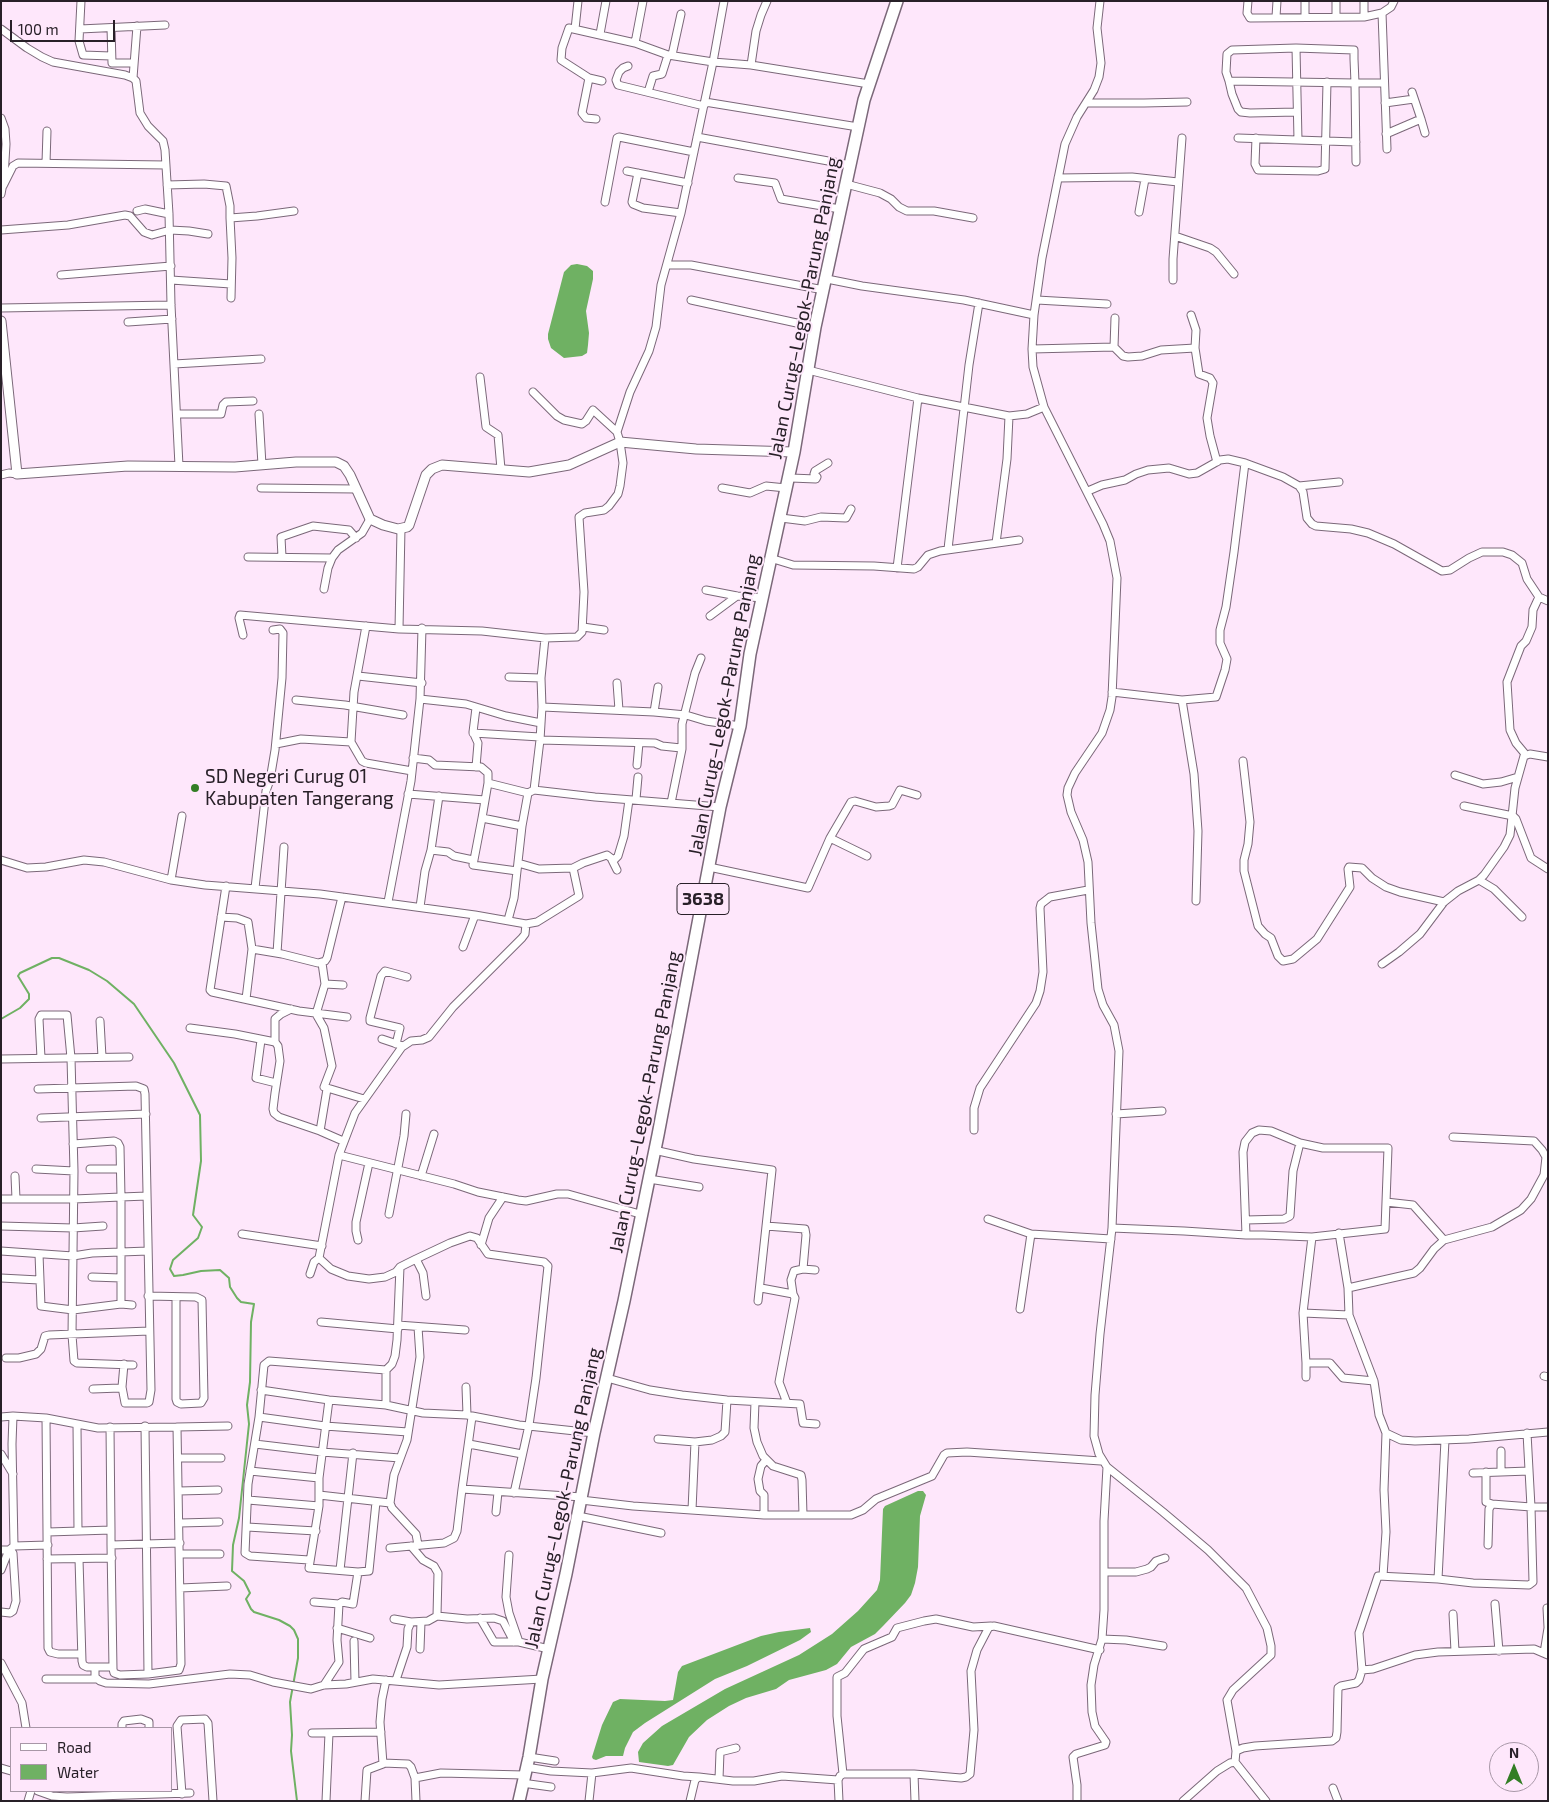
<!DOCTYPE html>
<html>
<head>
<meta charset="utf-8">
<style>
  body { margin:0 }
  #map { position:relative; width:1549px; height:1802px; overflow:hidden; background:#fee7fb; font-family:"Exo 2",sans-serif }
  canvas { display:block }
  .frame { position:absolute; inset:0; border:2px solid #282028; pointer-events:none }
  .legend { position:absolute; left:10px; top:1727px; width:162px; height:65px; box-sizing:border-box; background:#fee7fb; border:1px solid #a897a7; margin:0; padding:6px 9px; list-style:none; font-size:15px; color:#282028 }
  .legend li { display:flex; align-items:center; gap:10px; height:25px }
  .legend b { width:25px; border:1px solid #a897a7 }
  .north { position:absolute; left:1489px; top:1742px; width:50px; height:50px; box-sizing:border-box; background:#fee7fb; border:1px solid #a897a7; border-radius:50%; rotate:0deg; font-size:14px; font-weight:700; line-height:20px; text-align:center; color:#282028 }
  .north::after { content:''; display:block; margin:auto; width:18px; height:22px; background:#337e25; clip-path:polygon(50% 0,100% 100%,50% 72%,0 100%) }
  .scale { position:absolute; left:10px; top:20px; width:105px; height:22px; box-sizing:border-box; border:2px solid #282028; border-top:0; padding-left:6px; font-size:15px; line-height:18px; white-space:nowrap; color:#282028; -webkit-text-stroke:4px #fee7fb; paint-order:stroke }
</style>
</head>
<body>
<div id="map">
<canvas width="1549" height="1802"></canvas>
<div class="frame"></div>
<ul class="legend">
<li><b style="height:6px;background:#fff"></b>Road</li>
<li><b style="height:14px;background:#6fb163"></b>Water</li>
</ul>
<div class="north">N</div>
<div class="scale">100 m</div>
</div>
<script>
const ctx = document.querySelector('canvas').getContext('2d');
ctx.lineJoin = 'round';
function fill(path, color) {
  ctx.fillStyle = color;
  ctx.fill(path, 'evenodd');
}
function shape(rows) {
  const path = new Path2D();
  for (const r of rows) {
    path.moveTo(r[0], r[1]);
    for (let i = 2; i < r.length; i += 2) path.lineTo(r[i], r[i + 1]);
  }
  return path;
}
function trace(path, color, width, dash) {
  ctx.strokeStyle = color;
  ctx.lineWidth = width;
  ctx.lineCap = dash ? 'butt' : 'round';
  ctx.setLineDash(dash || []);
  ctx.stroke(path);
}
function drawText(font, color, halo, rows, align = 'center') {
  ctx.font = font + ' "Exo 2",sans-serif';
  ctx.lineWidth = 4;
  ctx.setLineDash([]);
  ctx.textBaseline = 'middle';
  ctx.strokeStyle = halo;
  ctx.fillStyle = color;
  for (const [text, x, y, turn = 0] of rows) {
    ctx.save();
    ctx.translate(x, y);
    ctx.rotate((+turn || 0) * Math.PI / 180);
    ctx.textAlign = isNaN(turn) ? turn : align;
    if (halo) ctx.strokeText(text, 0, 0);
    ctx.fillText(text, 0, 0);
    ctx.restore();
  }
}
const water = shape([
  [577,264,587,266,593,271,593,279,586,311,589,333,588,345,587,353,582,356,564,358,551,348,548,339,548,334,564,272,571,265],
  [918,1491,923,1491,926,1495,920,1516,918,1567,915,1583,911,1595,905,1603,883,1626,875,1634,851,1647,837,1664,826,1670,789,1680,776,1689,746,1698,729,1706,707,1720,689,1737,673,1765,668,1766,639,1762,638,1752,643,1743,662,1726,725,1689,799,1655,832,1634,858,1611,877,1590,880,1580,883,1509,885,1506],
  [810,1628,811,1632,800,1640,747,1666,715,1679,645,1723,633,1732,625,1748,623,1756,606,1756,596,1760,593,1759,592,1757,602,1725,613,1702,620,1699,665,1701,673,1700,678,1672,682,1666,761,1636,779,1632]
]);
const stream = shape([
  [1,1019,20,1008,29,999,29,994,18,976,20,973,52,958,59,958,89,970,107,981,134,1004,174,1063,200,1115,201,1161,193,1215,202,1227,198,1238,173,1260,170,1269,174,1276,183,1275,201,1271,220,1270,229,1278,230,1287,237,1298,241,1302,254,1304,251,1322,250,1382,247,1405,249,1424,239,1518,233,1545,232,1571,244,1581,250,1593,246,1599,251,1609,254,1612,279,1620,290,1626,294,1630,298,1639,298,1658,290,1702,292,1735,291,1751,297,1801]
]);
const minor = shape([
  [81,1,79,41,83,55,111,56],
  [724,1,713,62,751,65,869,84],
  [1100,1,1097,28,1101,63,1099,77,1094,90,1077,117,1065,144,1042,258,1034,315,1032,349,1033,367,1044,407,1103,524,1110,541,1117,578,1112,697,1110,710,1102,733,1075,773,1068,788,1067,795,1071,812,1083,840,1088,862,1091,923,1098,989,1103,1005,1114,1025,1119,1051,1112,1228,1100,1334,1095,1395,1094,1436,1099,1454,1107,1467,1163,1512,1208,1550,1246,1588,1267,1628,1271,1646,1271,1655,1233,1690,1227,1700,1236,1751,1235,1762,1266,1801],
  [1248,1,1247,13,1250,18,1364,17,1382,13],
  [1336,1,1336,17],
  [1364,1,1364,17],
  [1305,16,1305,1],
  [1276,17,1277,1],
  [111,28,112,63,134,63],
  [1,29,27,48,42,57,53,62,125,75,133,78,136,81,140,113,148,126,163,141,165,150,169,214,171,305,179,466],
  [80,29,165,25],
  [575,29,578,1],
  [600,34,606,1],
  [635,43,643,1],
  [1296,48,1298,140],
  [672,55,681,14],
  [751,65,756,31,761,15,767,1],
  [628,66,623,68,619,72,616,80,618,85,704,106],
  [133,78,137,26],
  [589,78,582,113,586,118,596,119],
  [1229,81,1232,94,1238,109,1241,112,1250,113,1297,112],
  [648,92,653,76,662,74,668,55],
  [705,102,858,127],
  [1087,103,1144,103,1187,102],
  [1385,103,1414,99],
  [1,118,5,129,6,144,4,178,1,194],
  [1421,119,1425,133],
  [1386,134,1421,119,1412,92],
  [697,137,850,165],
  [1238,138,1356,142],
  [1256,138,1255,164,1258,170,1318,171,1325,169,1327,82],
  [1387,149,1382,13,1391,7,1394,1],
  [1356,162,1355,83,1354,59,1354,50,1296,48,1232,50,1227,54,1226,72,1229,81,1355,83,1384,83],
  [46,163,47,131],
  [627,171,688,183],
  [638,173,632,202,633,204,643,208,681,213],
  [738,178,775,183,781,199,840,209],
  [1058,178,1132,177,1178,182],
  [846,184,880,193,891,199,899,207,907,211,934,211,973,218],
  [167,185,204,184,226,186,230,206,230,218,257,216,294,211],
  [3,186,13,166,18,163,166,165],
  [605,202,617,138,619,137,694,152],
  [137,211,145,209,169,214],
  [1139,212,1145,179],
  [230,218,232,258,231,298],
  [1,230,68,225,125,215,130,216,144,232,152,235,170,230,189,231,208,234],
  [1175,236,1210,248,1216,252,1234,274],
  [667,265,691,265,824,290],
  [61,275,171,266],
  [827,279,862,286,964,300,1034,315],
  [171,280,231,284],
  [1173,280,1173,259,1182,138],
  [691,300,815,327],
  [1037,300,1107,304],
  [1,308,171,305],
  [1191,315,1196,330,1195,348],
  [128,322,172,319],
  [1114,347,1115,318],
  [1032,349,1114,347,1123,356,1128,357,1142,356,1161,350,1195,348,1199,374,1210,378,1213,383,1207,418,1210,436,1217,462],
  [174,364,261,359],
  [808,370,918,398,1009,416,1007,459,996,543],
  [480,377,486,427,498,435,501,469],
  [533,392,557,416,564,420,582,424,586,421,593,410,617,432],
  [177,414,221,414,223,405,226,402,253,401],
  [259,414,262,465],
  [1009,416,1027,414,1044,407],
  [789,474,791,478,816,479,817,477,814,474,815,471,828,463],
  [1,475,9,473,17,474],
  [1299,486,1339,482],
  [261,488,356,489],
  [722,488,750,493,766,486,786,488],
  [1088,491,1102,485,1125,480,1136,474,1148,470,1169,468,1189,474,1197,473,1220,460,1228,459,1245,463,1283,477,1299,486,1303,492,1307,518,1312,524,1316,526,1351,529,1368,533,1394,544,1442,571,1450,570,1469,558,1482,552,1503,552,1512,555,1522,563,1527,579,1539,597,1548,601],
  [780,515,781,518,805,521,821,517,846,518,851,509],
  [948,549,969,365,979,303],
  [248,557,332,558],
  [282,557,281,537,313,526,349,530,356,538],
  [770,558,793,565,874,566,914,569,918,567,928,555,940,551,1019,540],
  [897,568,918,398],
  [324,589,328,568,332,558,338,550,362,533,370,519],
  [706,590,737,596,763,598],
  [710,616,737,596],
  [366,626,354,692,351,742,362,761,366,763,412,771],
  [583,627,604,630],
  [399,629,401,528],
  [243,635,239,618,240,615,399,629,482,631,545,638,577,637,582,632,584,592,579,517,585,513,604,510,609,506,618,494,620,486,623,463,620,442,617,432,630,392,649,351,656,327,661,285,681,213,713,62,668,55,635,43,569,28,562,48,561,60,589,78,602,81],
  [358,676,422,683],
  [509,677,541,678],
  [617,683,619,710],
  [1112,692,1182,700],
  [420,699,422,628],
  [296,700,345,705,403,715],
  [542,707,654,712,686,715,706,721,740,726],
  [476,708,473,732,478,743,476,767],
  [654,712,658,687],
  [473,733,540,737],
  [540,740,655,743,662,746,681,748],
  [276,744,301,739,351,742],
  [1526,755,1516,743,1510,730,1507,682,1521,646,1526,641,1532,627,1533,610,1539,597],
  [413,758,429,760,435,765,481,767,488,773,488,783],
  [1243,761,1250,822,1248,844,1244,860,1244,871,1258,926,1265,934,1271,938,1278,956,1283,961,1293,959,1317,939,1350,887,1348,869,1349,867,1362,868,1372,878,1386,887,1400,892,1444,902],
  [637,765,639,743],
  [1455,775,1483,784,1501,782,1518,777],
  [534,790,540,740,542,707,541,678,545,638],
  [408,794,485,800],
  [636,799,638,777],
  [671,803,682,749,682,724,695,673,701,658],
  [1464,806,1513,816,1516,819,1531,858,1548,869],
  [482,818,473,865,517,871],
  [522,826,482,818,488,783,528,793,534,790,595,797,720,807],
  [830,838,867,856],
  [431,850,448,852,454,856,473,860],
  [1,860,27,868,46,867,84,860,104,862,171,880,205,885,320,894,475,915,526,924,537,922,579,896,573,868],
  [613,861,618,856,624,836,629,800],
  [518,863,539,869,573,868,583,863,607,855,611,858,617,870],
  [709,867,808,888,830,838,851,802,855,801,876,807,889,806,892,805,900,790,917,795],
  [171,880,182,816],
  [1479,880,1494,889,1522,917],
  [226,886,210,990,212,992,299,1011,347,1017],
  [255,888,266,791,270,780,275,750,282,678,283,633,280,629,273,630],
  [1196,901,1198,831,1194,774,1182,700,1216,697,1225,670,1227,659,1220,643,1220,630,1226,607,1234,552,1245,463],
  [388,902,411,781,420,699,466,704,506,716,541,723],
  [420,907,425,871,431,850,439,796],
  [221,917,237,918,248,922,252,949],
  [508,920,514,898,522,826,528,793],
  [463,947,475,915],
  [277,953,284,847],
  [322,963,325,984,316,1014,324,1028,332,1066,324,1087,364,1099],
  [1382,964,1399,952,1420,934,1444,902,1458,891,1479,880,1484,875,1504,847,1510,835,1515,788,1524,756,1530,754,1548,757],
  [325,984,343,985],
  [246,999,252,949,282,954,318,963,325,961,327,958,342,897],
  [100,1021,102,1057],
  [190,1028,235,1034,275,1042,278,1046,280,1061,275,1093,273,1109,274,1113,279,1117,320,1131,343,1141],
  [382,1039,400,1045],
  [261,1040,256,1078,276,1083],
  [275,1042,275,1019,281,1014,291,1009],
  [396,1044,400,1028,370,1021,370,1018,381,976,385,971,407,977],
  [41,1058,39,1019,41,1015,67,1015,71,1058,74,1171,72,1335,74,1361,77,1363,133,1365],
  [1,1059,129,1057],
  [38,1089,136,1086,144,1089,145,1094,151,1390,149,1402,147,1403,125,1403,122,1387],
  [1116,1114,1162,1111],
  [41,1118,146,1114],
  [974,1130,974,1108,980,1088,1036,1003,1040,991,1043,972,1040,908,1041,904,1050,897,1088,890],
  [320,1131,327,1089],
  [73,1144,114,1141,118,1143,120,1147,121,1197,147,1196],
  [654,1150,694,1159,772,1170,758,1301],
  [339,1155,454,1184,478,1192,518,1200,526,1201,557,1194,568,1194,640,1214],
  [36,1169,74,1171],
  [90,1169,120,1169],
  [421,1176,434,1134],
  [649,1179,699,1187],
  [1,1199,16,1199],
  [1386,1202,1413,1205,1444,1240],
  [389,1214,404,1136,406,1114],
  [988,1219,1031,1234,1111,1239],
  [1246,1220,1284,1219,1290,1216,1293,1171,1300,1143],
  [1,1226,73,1228,103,1226],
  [766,1226,805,1229,806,1235,803,1269],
  [1112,1228,1184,1231,1246,1235,1263,1235,1312,1237,1385,1229,1388,1148,1323,1148,1300,1143,1271,1131,1259,1130,1252,1133,1245,1142,1243,1152,1246,1235],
  [1339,1233,1348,1288,1349,1315,1374,1381,1379,1415,1386,1433,1401,1440,1415,1441,1469,1439,1548,1432],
  [242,1234,322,1246],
  [1312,1237,1303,1313,1306,1363,1330,1363,1343,1378,1374,1381],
  [358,1240,356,1231,356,1222,369,1163],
  [481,1245,489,1218,503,1197],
  [1,1251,73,1256,92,1253,121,1252,121,1197,74,1199,16,1199,15,1176],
  [39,1254,41,1306,73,1310,121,1304,121,1252,148,1251],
  [416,1259,450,1243,470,1236,477,1238,488,1254,544,1262,548,1266,536,1378,529,1425,514,1493],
  [400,1267,416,1259,423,1273,426,1296],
  [310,1274,314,1262,319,1258],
  [92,1277,121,1278],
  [1,1278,39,1280],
  [761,1288,793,1294,795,1298,779,1382,787,1403],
  [1348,1288,1414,1273,1420,1268,1434,1249,1444,1240,1492,1227,1521,1210,1531,1199,1544,1175,1546,1157,1542,1150,1534,1141,1453,1137],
  [793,1294,791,1280,794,1271,803,1269,815,1270],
  [148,1296,196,1297,202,1300,204,1398,201,1403,181,1404,177,1402,176,1399,176,1297],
  [121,1304,132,1305],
  [1020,1309,1031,1234],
  [1303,1313,1349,1315],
  [321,1322,398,1329],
  [398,1325,465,1330],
  [418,1327,420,1357,407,1440,394,1475,390,1503,392,1508,416,1534,418,1545],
  [6,1358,19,1358,36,1354,41,1349,45,1336,49,1335,149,1331],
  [1306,1363,1306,1377],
  [1544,1376,1548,1377],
  [607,1378,650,1390,682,1395,727,1400,800,1404,803,1423,816,1424],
  [466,1387,467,1415],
  [93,1389,120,1388,122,1387,124,1364],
  [261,1390,329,1400,386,1405,423,1413,467,1415,519,1425,594,1433],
  [329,1400,319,1478,319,1506,309,1568,358,1572,369,1571,376,1502],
  [755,1402,754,1428,757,1442,763,1456,773,1466,801,1475,802,1480,803,1515],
  [386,1405,386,1370,392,1364,395,1356,397,1340,400,1267,396,1272,385,1277,369,1279,348,1276,331,1269,319,1258,339,1155,355,1113,402,1047,411,1041,422,1040,429,1037,453,1007,522,938,525,934,526,924],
  [13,1416,12,1444,14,1546],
  [1,1417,13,1416,46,1418,98,1428,177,1427,181,1664,179,1670,148,1674],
  [259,1417,325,1426,408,1432],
  [472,1417,462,1489,582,1497],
  [46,1418,48,1648,50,1652,58,1654,81,1654],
  [77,1425,78,1531],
  [177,1427,228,1426],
  [658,1439,695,1442,712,1440,721,1436,725,1432,727,1400],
  [255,1444,322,1452,400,1458],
  [469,1444,522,1454],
  [1501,1451,1501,1472],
  [1,1454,13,1474],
  [178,1458,221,1458],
  [250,1471,319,1478],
  [1486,1472,1486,1502,1492,1504],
  [1473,1473,1529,1471],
  [179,1491,218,1490],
  [319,1495,390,1503],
  [248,1500,319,1506],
  [581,1500,633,1506,764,1515,851,1515,863,1510,876,1499,932,1476,944,1455,947,1453,967,1452,1101,1461],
  [692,1510,695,1442],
  [496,1512,498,1492],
  [764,1515,764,1495,760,1491,758,1479,761,1466,766,1460],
  [578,1516,661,1533],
  [180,1523,219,1522],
  [247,1527,316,1531],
  [111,1530,111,1545,180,1543],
  [48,1532,111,1530,110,1427],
  [111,1545,113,1669,114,1673,120,1675,148,1674,145,1426],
  [1488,1545,1489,1509,1492,1504,1531,1507,1527,1433],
  [411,1546,423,1560,434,1566,438,1573,437,1616],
  [390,1548,444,1543,454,1538,457,1531,462,1489],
  [1,1550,9,1550,13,1553,16,1601,13,1611,10,1613,1,1612],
  [180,1554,220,1554],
  [509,1555,506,1597,509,1613,519,1642,549,1649],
  [47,1559,112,1558],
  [79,1559,82,1661,83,1665,87,1667,113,1667],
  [309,1560,250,1556,245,1553,248,1484,259,1417,264,1365,269,1361,386,1370],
  [1,1570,9,1550,14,1546,48,1545],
  [340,1570,353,1453],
  [1104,1572,1104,1521,1107,1467],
  [1383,1576,1386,1532,1384,1490,1386,1433],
  [1438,1579,1445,1440],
  [180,1588,227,1586],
  [314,1602,339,1604],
  [1495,1604,1499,1651],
  [1547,1608,1548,1627],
  [1453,1614,1455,1651],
  [480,1618,494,1642,517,1642],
  [394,1619,411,1622,408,1629,407,1647,396,1680],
  [411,1622,428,1621,437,1616,467,1619,494,1618,503,1621,514,1642],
  [337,1628,370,1638],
  [1102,1639,1126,1640,1163,1646],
  [354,1641,355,1682],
  [420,1649,421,1622],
  [1544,1653,1548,1628],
  [1,1663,22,1703,26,1728],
  [95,1667,95,1677,100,1681,106,1683,149,1684,230,1674,250,1675,273,1682,311,1689,324,1685,346,1684,373,1679,439,1685,542,1679],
  [1362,1670,1359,1633,1378,1576,1438,1579,1473,1583,1529,1585,1533,1582,1531,1507,1548,1507],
  [46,1679,97,1679],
  [324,1685,339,1662,337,1640,339,1604,342,1602,353,1604,358,1572],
  [122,1728,122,1724,124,1721,141,1719,149,1722,149,1728],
  [312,1733,381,1732],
  [1236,1751,1243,1748,1255,1746,1332,1741,1336,1738,1337,1732,1338,1688,1341,1686,1356,1683,1359,1680,1362,1670,1373,1669,1415,1655,1438,1652,1534,1649,1548,1655],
  [529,1757,555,1761],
  [383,1763,408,1764,411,1767,415,1778,416,1801],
  [526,1767,551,1771,592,1773,631,1768,683,1776,699,1777],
  [1,1768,11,1771],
  [843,1774,837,1716,837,1677,845,1673,864,1649,892,1637,897,1628,924,1621,936,1619,973,1627,991,1626],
  [415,1778,441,1773,524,1775],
  [719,1779,720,1752,736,1748],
  [522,1783,551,1787],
  [1333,1788,1338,1801],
  [38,1791,52,1796,67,1797,190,1793],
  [182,1794,177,1726,181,1720,205,1719,208,1723,213,1801],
  [28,1801,31,1791],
  [326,1801,329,1733],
  [365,1801,367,1770,383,1764,380,1722,382,1699,386,1680],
  [589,1801,592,1773],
  [690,1801,695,1780,699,1777,733,1781,754,1781,782,1776,838,1780],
  [839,1801,838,1780,840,1776,843,1774,914,1774],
  [915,1801,914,1774,961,1778,966,1777,970,1774,974,1730,971,1671,977,1650,989,1627,994,1626,1100,1650],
  [1077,1801,1077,1785,1073,1757,1076,1754,1105,1745,1106,1742,1095,1726,1092,1712,1091,1685,1094,1665,1102,1639,1104,1610,1104,1572,1136,1572,1147,1569,1151,1567,1156,1561,1165,1558],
  [1183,1801,1217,1771,1230,1763,1235,1762]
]);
const tertiary = shape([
  [1,321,17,474,128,466,235,467,296,462,336,462,344,466,350,475,370,519,383,525,398,529,407,527,409,525,426,475,432,469,442,465,529,472,569,465,620,442,696,449,794,452]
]);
const primary = shape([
  [519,1801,529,1757,542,1679,566,1574,594,1433,624,1301,658,1135,720,807,740,726,750,654,794,452,815,327,864,100,897,1]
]);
const markers = [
  [195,788,5,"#337e25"]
];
const shields = [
  [703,899,52]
];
const shieldNames = [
  ["3638",703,899]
];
const streetNames = [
  ["Jalan Curug–Legok–Parung Panjang",804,308,-79],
  ["Jalan Curug–Legok–Parung Panjang",724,705,-79],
  ["Jalan Curug–Legok–Parung Panjang",645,1102,-79],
  ["Jalan Curug–Legok–Parung Panjang",563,1498,-78]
];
const poiNames = [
  ["SD Negeri Curug 01",205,777],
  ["Kabupaten Tangerang",205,799]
];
fill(water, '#6fb163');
trace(stream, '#6fb163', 2);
trace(minor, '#7b6879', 9);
trace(tertiary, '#7b6879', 11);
trace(primary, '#7b6879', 14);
trace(minor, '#fff', 7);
trace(tertiary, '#fff', 9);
trace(primary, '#fff', 11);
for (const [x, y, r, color] of markers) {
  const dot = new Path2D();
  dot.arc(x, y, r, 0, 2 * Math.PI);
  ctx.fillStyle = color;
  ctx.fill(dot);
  trace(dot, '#fee7fb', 2);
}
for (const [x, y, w] of shields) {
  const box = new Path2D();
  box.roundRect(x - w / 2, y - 15.5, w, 31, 4);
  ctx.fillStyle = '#fee7fb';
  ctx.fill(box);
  trace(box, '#282028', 1);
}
drawText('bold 18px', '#282028', null, shieldNames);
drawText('19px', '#282028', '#fee7fb', streetNames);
drawText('19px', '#282028', '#fee7fb', poiNames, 'left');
</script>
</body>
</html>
